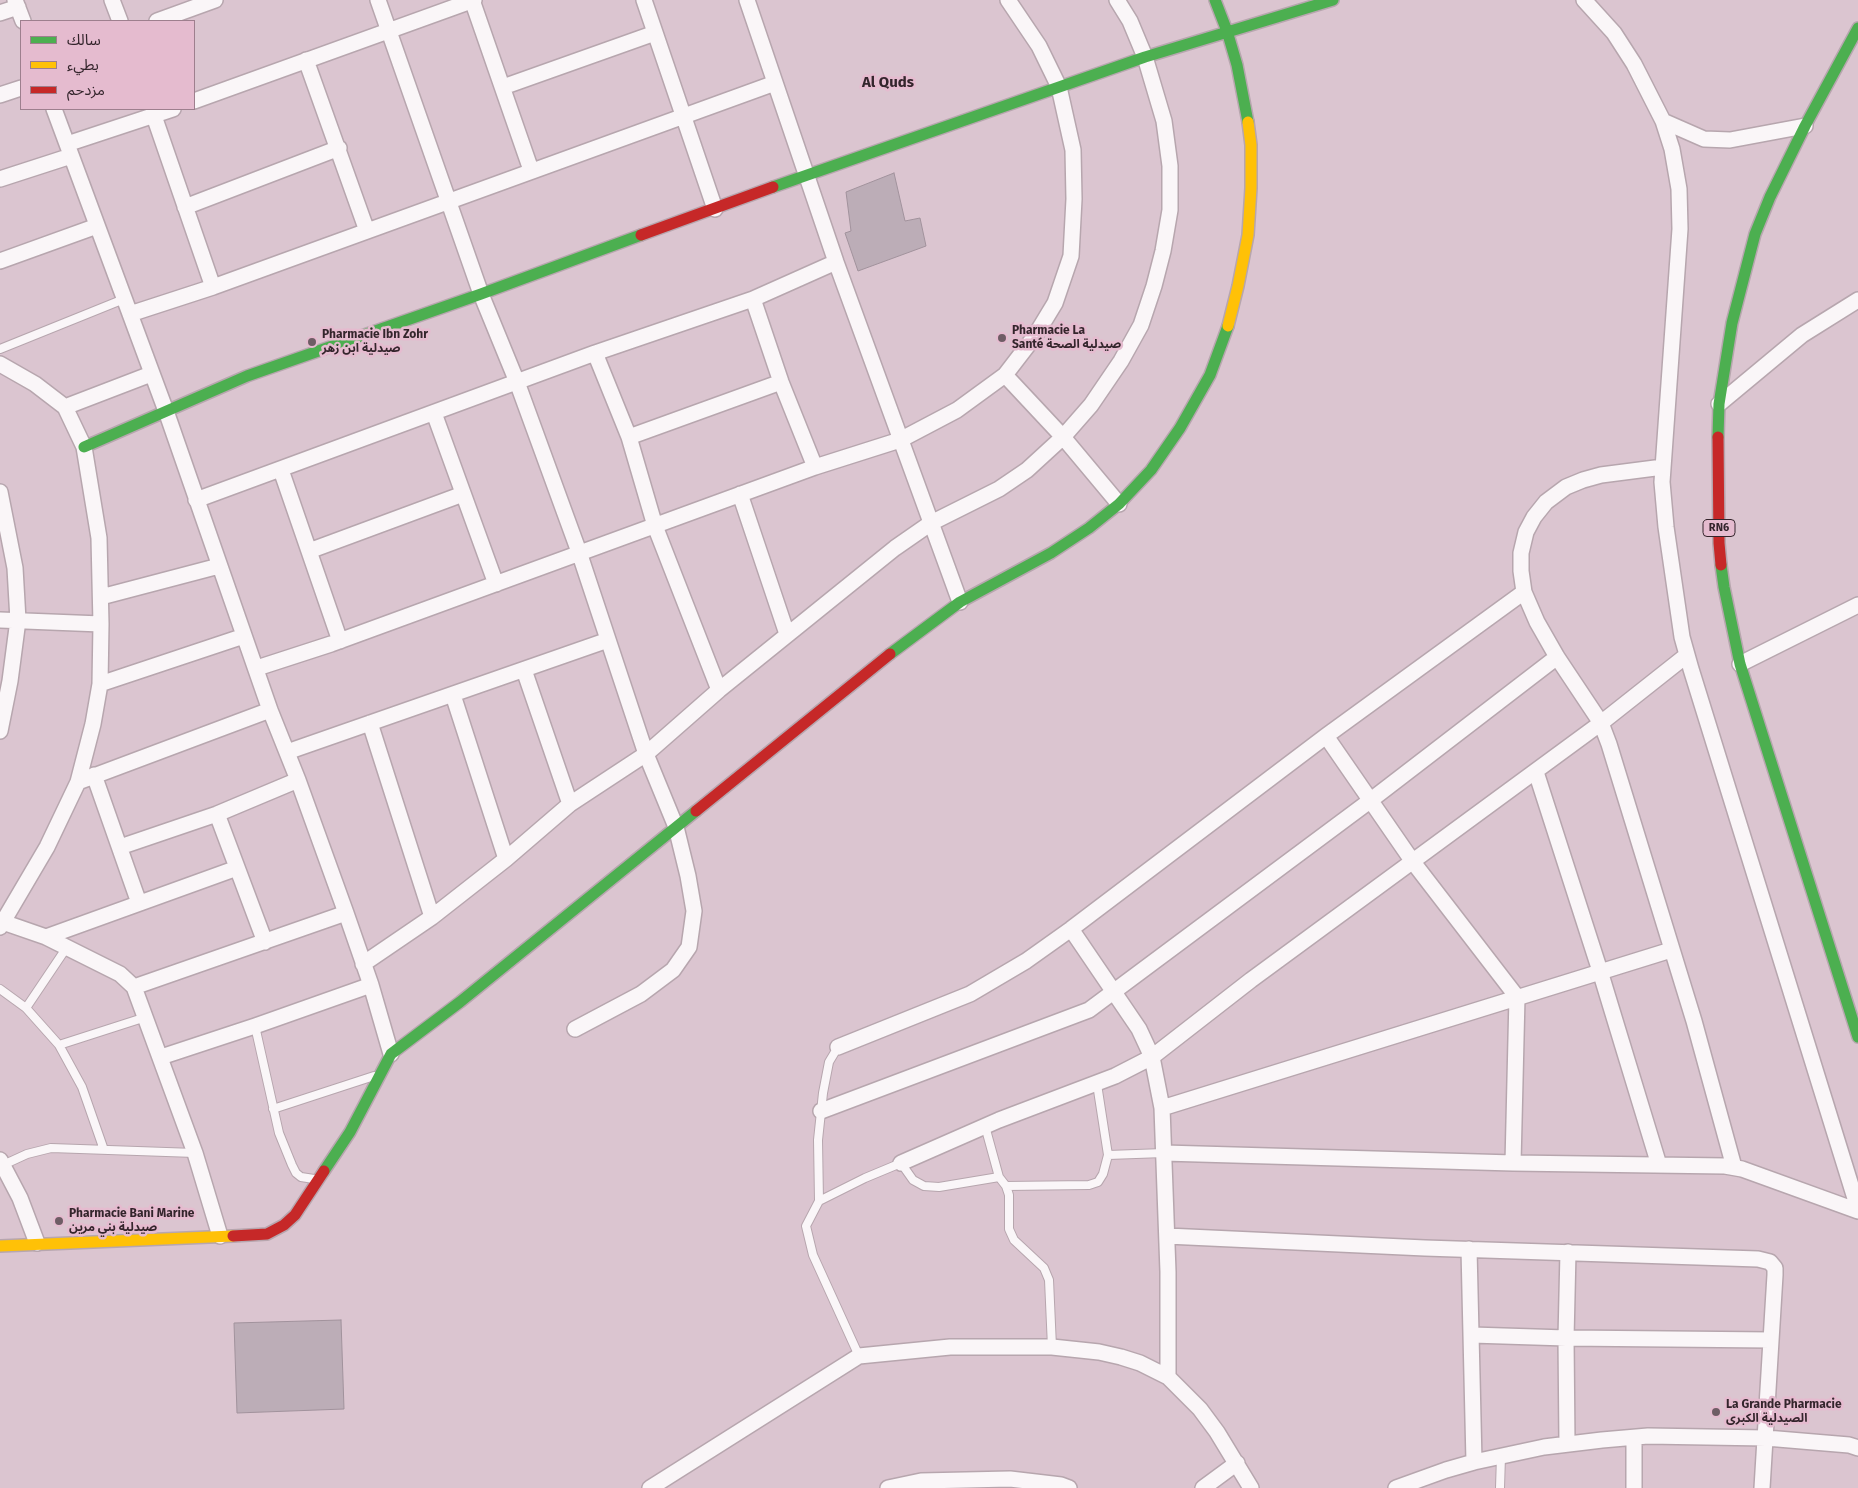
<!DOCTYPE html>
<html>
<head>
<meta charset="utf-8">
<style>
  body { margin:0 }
  #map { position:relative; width:1858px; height:1488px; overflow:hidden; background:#dbc5d0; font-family:"Fira Sans","Noto Sans Arabic",sans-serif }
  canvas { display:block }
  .legend { position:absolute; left:20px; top:20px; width:175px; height:90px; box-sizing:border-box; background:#e5bbcf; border:1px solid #9e7f8e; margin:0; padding:6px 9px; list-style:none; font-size:15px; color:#34252c }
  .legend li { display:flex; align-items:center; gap:10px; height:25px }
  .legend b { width:25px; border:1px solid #9e7f8e }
</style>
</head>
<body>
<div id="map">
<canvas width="1858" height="1488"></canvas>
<ul class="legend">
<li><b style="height:6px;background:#4caf50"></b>سالك</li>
<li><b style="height:6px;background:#ffc107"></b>بطيء</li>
<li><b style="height:6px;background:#c62828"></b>مزدحم</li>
</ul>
</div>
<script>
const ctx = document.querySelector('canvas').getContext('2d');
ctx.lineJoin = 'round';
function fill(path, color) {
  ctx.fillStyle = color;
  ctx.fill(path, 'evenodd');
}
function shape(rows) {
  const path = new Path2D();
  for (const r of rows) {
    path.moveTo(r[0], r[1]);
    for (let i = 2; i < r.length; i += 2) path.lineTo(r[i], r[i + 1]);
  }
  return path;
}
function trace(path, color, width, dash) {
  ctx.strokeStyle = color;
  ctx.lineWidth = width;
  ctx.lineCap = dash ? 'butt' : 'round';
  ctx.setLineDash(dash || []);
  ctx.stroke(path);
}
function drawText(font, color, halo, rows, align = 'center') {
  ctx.font = font + ' "Fira Sans","Noto Sans Arabic",sans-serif';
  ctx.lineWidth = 5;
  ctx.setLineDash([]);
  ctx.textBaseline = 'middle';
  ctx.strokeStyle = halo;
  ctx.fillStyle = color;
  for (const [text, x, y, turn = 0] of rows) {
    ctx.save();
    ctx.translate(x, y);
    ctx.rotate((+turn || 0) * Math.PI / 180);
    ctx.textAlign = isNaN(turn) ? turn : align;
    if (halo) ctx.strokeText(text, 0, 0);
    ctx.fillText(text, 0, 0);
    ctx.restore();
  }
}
const building = shape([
  [894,173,905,221,920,218,926,246,858,271,845,233,851,231,846,192,894,173],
  [341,1320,344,1409,237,1413,234,1323,341,1320]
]);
const lane = shape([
  [0,349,124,299],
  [0,989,26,1008,59,1045,82,1087,104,1150],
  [26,1008,67,947],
  [255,1026,279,1133,292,1165,296,1173,301,1177,314,1179],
  [59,1045,146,1017],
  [273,1109,374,1076],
  [985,1126,999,1177,1006,1186,1009,1195,1009,1229,1014,1240,1044,1268,1049,1280,1052,1347],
  [1108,1155,1164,1153],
  [3,1165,27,1154,51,1148,195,1153],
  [1006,1186,1089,1185,1098,1182,1103,1174,1108,1155,1097,1084],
  [819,1201,818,1140,823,1093,829,1062,838,1047],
  [859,1356,813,1255,806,1226,819,1201,865,1178,901,1163,913,1180,924,1186,939,1187,999,1177],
  [1500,1488,1501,1456]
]);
const street = shape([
  [15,0,23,21],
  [112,0,120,21],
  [378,0,481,294,517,382,579,552,646,754,676,827,688,876,694,911,689,947,673,970,641,994,575,1029],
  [472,0,531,170],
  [644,0,715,209],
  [747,0,836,262,960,602],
  [1584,0,1614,33,1634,64,1663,121,1672,149,1679,189,1680,229,1662,482,1666,527,1682,637,1691,669,1858,1208],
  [0,13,18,7],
  [157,21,215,0],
  [306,60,367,231],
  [503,87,655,33],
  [0,95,21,88],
  [194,101,474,0],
  [54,109,166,411,270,710,298,780,346,913,371,985,391,1054],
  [154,116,213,287],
  [1663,121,1704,139,1730,140,1805,126],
  [67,144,173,109],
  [0,179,71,156],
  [185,207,339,148],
  [0,261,97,226],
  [753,299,781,382,815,467],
  [130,314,213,287,775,83],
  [595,353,629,437,655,526,719,690],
  [0,364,35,384,65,407,84,447,99,538,101,624,100,684,93,724,78,782,47,847,0,927],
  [1005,375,1063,437,1119,504],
  [1719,404,1802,335,1858,300],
  [65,407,151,374],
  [434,413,496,584],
  [629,437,781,382],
  [1663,467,1601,475,1583,480,1566,487,1546,502,1534,517,1526,532,1521,553,1521,571,1524,592,1537,622,1557,657,1601,723,1609,744,1694,1021,1734,1167],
  [281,470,340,641],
  [0,492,15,568,18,620,10,681,0,731],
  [740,494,787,634],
  [196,500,595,353,753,299,836,262],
  [309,551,463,494],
  [101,597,219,566],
  [0,620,101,624],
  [1740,664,1858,605],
  [257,668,331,644,815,467,900,440,957,410,1005,375,1035,336,1055,303,1071,256,1074,199,1073,150,1059,87,1039,46,1008,0],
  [524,670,570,804],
  [100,684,244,636],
  [453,695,506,859],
  [370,723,432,917],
  [1326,736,1413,862,1517,997,1513,1163],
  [287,752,608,640],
  [1536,772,1600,971,1659,1165],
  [94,775,139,903],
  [78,782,270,710],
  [217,814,265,942],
  [120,847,217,814,298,780],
  [0,921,46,937,120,974,134,987,195,1153,220,1236],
  [1071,929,1139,1029,1152,1057,1162,1108,1168,1272,1168,1377,1200,1409,1217,1432,1251,1488],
  [46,937,237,868],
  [363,964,432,917,506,859,570,804,646,754,719,690,895,548,931,523,999,489,1027,470,1063,437,1091,405,1121,361,1141,325,1154,286,1163,251,1170,210,1170,166,1164,121,1145,57,1130,21,1117,0],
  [134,987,346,913],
  [838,1047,970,994,1026,961,1071,929,1326,736,1524,592],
  [161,1057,255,1026,371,985],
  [1162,1108,1671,950],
  [821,1111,1089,1010,1371,800,1557,657],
  [1164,1153,1513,1163,1725,1166,1742,1169,1858,1211],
  [0,1160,20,1198,37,1243],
  [901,1163,999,1120,1115,1076,1152,1057,1251,980,1601,723,1687,655],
  [1167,1236,1425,1248,1758,1259,1770,1262,1775,1268,1775,1275,1762,1488],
  [1469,1249,1474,1462],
  [1472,1335,1566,1338,1771,1340],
  [1567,1444,1566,1338,1568,1252],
  [650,1488,859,1356,950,1347,1052,1347,1099,1352,1121,1357,1140,1363,1168,1377],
  [888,1488,921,1481,1010,1479,1061,1485,1069,1488],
  [1203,1488,1237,1463],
  [1396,1488,1446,1470,1474,1462,1544,1447,1602,1440,1648,1436,1766,1438,1849,1445,1858,1448],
  [1634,1488,1634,1438]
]);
const fast = shape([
  [1215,0,1227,31,1237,65,1248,122],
  [773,187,1145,57,1333,0],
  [1718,437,1719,404,1732,323,1755,234,1770,197,1805,126,1858,28],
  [84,447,247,376,481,294,641,235],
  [1721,565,1724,587,1740,664,1858,1037],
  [890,654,960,602,1051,553,1089,528,1119,504,1151,470,1180,428,1210,375,1228,326],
  [324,1171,350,1132,391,1054,460,1002,696,811]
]);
const slow = shape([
  [1228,326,1238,286,1248,235,1251,188,1251,145,1248,122],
  [0,1246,233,1236]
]);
const jam = shape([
  [641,235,773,187],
  [1718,437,1719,543,1721,565],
  [696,811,890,654],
  [233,1236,267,1234,284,1225,295,1215,324,1171]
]);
const markers = [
  [1002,338,5,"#6e5d65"],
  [312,342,5,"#6e5d65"],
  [59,1221,5,"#6e5d65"],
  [1716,1412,5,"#6e5d65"]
];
const shields = [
  [1719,528,32]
];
const shieldNames = [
  ["RN6",1719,528]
];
const poiNames = [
  ["Pharmacie La",1012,331],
  ["Santé صيدلية الصحة",1012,345],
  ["Pharmacie Ibn Zohr",322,335],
  ["صيدلية ابن زهر",322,349],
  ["Pharmacie Bani Marine",69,1214],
  ["صيدلية بني مرين",69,1228],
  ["La Grande Pharmacie",1726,1405],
  ["الصيدلية الكبرى",1726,1419]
];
const quarterNames = [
  ["Al Quds",888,83]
];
fill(building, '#bcadb7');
trace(building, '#a1929c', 1);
trace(lane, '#b7a6ae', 10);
trace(street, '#b7a6ae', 18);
trace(fast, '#b7a6ae', 14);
trace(slow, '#b7a6ae', 14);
trace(jam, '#b7a6ae', 14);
trace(lane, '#faf6f8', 8);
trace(street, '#faf6f8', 15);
trace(fast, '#4caf50', 11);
trace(slow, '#ffc107', 11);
trace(jam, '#c62828', 11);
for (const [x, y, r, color] of markers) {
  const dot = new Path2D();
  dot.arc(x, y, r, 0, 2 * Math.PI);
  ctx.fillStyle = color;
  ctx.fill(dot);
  trace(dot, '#e5bbcf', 2);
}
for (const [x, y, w] of shields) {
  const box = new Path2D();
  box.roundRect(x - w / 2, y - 8.5, w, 17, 4);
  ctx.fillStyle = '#e5bbcf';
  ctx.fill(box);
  trace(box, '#34252c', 1);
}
drawText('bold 11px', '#34252c', null, shieldNames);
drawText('bold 12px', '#34252c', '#e5bbcf', poiNames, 'left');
drawText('bold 15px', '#34252c', '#e5bbcf', quarterNames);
</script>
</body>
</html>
